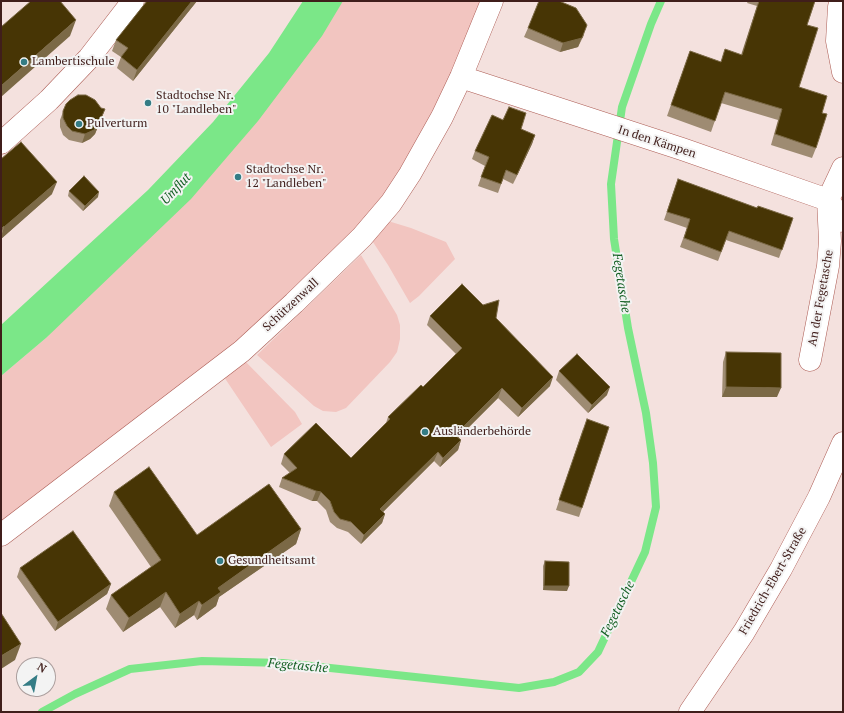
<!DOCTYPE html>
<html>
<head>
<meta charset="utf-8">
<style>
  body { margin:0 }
  #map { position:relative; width:844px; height:713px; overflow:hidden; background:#f4e1de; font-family:"PT Serif",serif }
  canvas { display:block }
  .frame { position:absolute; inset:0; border:2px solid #401e1b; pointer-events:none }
  .north { position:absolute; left:16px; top:657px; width:40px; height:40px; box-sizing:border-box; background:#f3f3f3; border:1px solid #ab9e9d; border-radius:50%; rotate:32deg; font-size:11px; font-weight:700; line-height:16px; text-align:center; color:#401e1b }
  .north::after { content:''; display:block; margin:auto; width:14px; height:18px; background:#347c85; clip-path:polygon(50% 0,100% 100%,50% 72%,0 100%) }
</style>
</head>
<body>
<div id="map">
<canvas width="844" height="713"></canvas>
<div class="frame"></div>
<div class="north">N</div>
</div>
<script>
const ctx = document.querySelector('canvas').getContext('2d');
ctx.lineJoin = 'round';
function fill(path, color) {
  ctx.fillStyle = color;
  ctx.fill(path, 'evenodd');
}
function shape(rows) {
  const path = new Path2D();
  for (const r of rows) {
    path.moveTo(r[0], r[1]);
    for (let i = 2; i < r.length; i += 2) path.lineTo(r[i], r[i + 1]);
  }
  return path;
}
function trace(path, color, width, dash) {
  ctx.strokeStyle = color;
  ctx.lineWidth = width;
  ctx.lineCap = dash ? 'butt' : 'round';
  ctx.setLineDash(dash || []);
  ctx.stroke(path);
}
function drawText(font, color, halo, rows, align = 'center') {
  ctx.font = font + ' "PT Serif",serif';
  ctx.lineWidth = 4;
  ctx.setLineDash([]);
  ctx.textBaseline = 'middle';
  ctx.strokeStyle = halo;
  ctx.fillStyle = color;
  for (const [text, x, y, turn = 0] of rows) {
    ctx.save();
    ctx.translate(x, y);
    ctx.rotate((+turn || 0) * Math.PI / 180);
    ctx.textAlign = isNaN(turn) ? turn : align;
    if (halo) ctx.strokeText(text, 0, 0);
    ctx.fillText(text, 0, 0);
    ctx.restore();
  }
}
const green = shape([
  [342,1,485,1,443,99,408,161,368,217,207,375,1,521,1,376,46,338],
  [388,221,411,228,446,242,455,259,419,296,410,303,388,265,371,239],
  [361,255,397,315,400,325,400,339,397,352,390,362,346,408,336,412,323,411,314,406,257,355],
  [242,358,295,412,302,424,271,447,224,377]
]);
const water = shape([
  [303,1,343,1,322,36,258,121,191,199,46,338,1,376,1,325,148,190,213,122,269,53]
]);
const stream = shape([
  [42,712,75,694,130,669,202,661,283,663,519,688,554,682,579,672,598,652,645,552,656,507,653,463,646,413,628,328,614,239,611,184,622,107,651,24,661,1]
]);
const minor = shape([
  [841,1,839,7,837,41,843,72],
  [461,77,682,149,828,200,843,221],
  [1,143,49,100,89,58,133,1],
  [810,360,828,266,830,241,828,200,843,168],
  [1,535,242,351,294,303,362,237,391,203,410,174,442,117,461,77,492,1]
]);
const tertiary = shape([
  [690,712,744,632,781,569,819,497,843,443]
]);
const wall = shape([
  [147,1,197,1,133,81,117,68,121,57,112,51,116,40],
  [748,1,815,1,807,25,799,87,822,113,816,148,812,158,771,145,778,120,721,103,711,132,667,116,690,51,721,62,741,55,757,6,747,3],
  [528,28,584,35,578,47,560,52,524,37],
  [66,104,105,109,95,134,90,139,82,143,69,140,63,135,60,127,60,120],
  [521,129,535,135,532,144,513,184,503,179,498,193,478,186,485,166,472,159,475,151],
  [1,159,52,194,1,239],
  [678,179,757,208,793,218,779,258,726,240,718,261,680,247,687,228,664,220],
  [69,191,98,197,83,211,68,196],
  [430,316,496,318,550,386,518,417,498,398,458,438,461,440,458,450,440,467,434,461,383,512,385,514,382,523,361,544,348,532,337,528,330,522,326,510,317,501,312,501,279,487,282,478,290,473,281,464,284,454,351,458,386,423,388,417,423,387,456,354,427,325],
  [726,352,777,397,722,397,723,362],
  [559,371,607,395,588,413,556,380],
  [583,429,582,508,579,517,556,510],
  [114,492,197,535,301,529,296,544,219,597,216,606,197,620,194,615,175,628,160,607,123,632,106,609,111,595,151,567,109,506],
  [545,561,567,591,543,590,543,566],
  [20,568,111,584,107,594,55,631,17,577]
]);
const shadedWall = shape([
  [192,1,197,1,133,81,137,70],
  [76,20,70,36,1,97,1,86],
  [587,25,578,47,560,52,563,43],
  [105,109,95,134,90,139,82,143,85,134],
  [535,135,532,144,513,184,517,175],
  [57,182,52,194,1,239,1,237,4,227],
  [99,192,98,197,83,211,85,206],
  [4,226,1,234,1,229],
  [553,377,550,386,518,417,522,408],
  [610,387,607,395,588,413,592,405],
  [726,387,781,388,777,397,722,397],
  [502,388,498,398,452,444,455,435],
  [461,440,458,450,440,467,443,458],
  [438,452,434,461,377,518,380,509],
  [316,491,321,492,317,501,312,501],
  [385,514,382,523,361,544,364,535],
  [301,529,296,544,219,597,216,606,197,620,202,605,218,588],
  [111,584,107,594,55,631,58,622],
  [544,586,569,586,567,591,543,590],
  [166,592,160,607,123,632,129,618],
  [199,601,194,615,175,628,180,614],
  [21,644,15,660,1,669,1,656]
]);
const building = shape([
  [31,1,60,1,76,20,1,86,1,27,31,1],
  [147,1,192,1,137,70,121,57,128,48,116,40,147,1],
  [539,1,559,1,576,8,587,25,582,38,563,43,528,28,539,1],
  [759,1,815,1,807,25,818,28,799,87,827,96,822,113,827,114,816,148,775,134,782,109,725,92,715,121,671,105,690,51,721,62,725,49,742,55,759,1],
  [78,95,86,95,95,100,101,108,105,109,98,125,94,130,85,134,72,131,67,126,63,118,63,111,66,104,70,100,78,95],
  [509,107,526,113,521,129,535,135,517,175,506,170,501,184,481,177,489,157,475,151,492,115,503,120,509,107],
  [21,142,57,182,4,227,4,226,1,229,1,159,21,142],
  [84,176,99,192,85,206,69,191,84,176],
  [678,179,757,208,758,206,793,218,782,250,729,231,721,252,684,238,690,219,667,212,678,179],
  [462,284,483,305,499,300,496,318,553,377,522,408,502,388,455,435,461,440,443,458,438,452,380,509,385,514,364,535,351,522,340,519,334,512,330,501,321,492,316,491,282,478,297,468,284,454,316,423,351,458,390,419,388,417,421,385,423,387,462,348,430,316,462,284],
  [726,352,781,353,781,388,726,387,726,352],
  [577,354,610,387,592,405,559,371,577,354],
  [587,419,609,427,582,508,559,500,587,419],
  [149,467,197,535,269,484,301,529,218,588,221,592,202,605,199,601,180,614,166,592,129,618,111,595,161,560,114,492,149,467],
  [73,531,111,584,58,622,20,568,73,531],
  [545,561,569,562,569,586,544,586,545,561],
  [1,613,21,644,1,656,1,613]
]);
const markers = [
  [24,62,4,"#347c85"],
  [148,103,4,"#347c85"],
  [79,124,4,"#347c85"],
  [238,177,4,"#347c85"],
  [425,432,4,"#347c85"],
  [220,561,4,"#347c85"]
];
const poiNames = [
  ["Lambertischule",32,62],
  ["Stadtochse Nr.",156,96],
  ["10 \"Landleben\"",156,110],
  ["Pulverturm",87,124],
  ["Stadtochse Nr.",246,170],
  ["12 \"Landleben\"",246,184],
  ["Ausländerbehörde",433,432],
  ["Gesundheitsamt",228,561]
];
const streetNames = [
  ["In den Kämpen",657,142,18],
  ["An der Fegetasche",821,298,-80],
  ["Schützenwall",291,305,-43],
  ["Friedrich-Ebert-Straße",773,581,-60]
];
const waterNames = [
  ["Umflut",176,189,-47],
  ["Fegetasche",621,283,81],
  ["Fegetasche",618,609,-64],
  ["Fegetasche",298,666,5]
];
fill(green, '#f2c5c0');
fill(water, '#7be788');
trace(stream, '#7be788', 8);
trace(minor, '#ad5d55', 23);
trace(tertiary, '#ad5d55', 23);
trace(minor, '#fff', 22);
trace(tertiary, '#fff', 22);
fill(wall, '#9e8b72');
fill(shadedWall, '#7b6946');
fill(building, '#473505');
trace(building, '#7b6946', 1);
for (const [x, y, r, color] of markers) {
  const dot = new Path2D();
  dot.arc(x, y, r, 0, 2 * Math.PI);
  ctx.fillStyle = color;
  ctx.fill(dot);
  trace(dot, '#f3f3f3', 1.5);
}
drawText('12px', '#401e1b', '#f3f3f3', poiNames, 'left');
drawText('12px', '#401e1b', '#f3f3f3', streetNames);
drawText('italic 13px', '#135f23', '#f3f3f3', waterNames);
</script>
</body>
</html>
